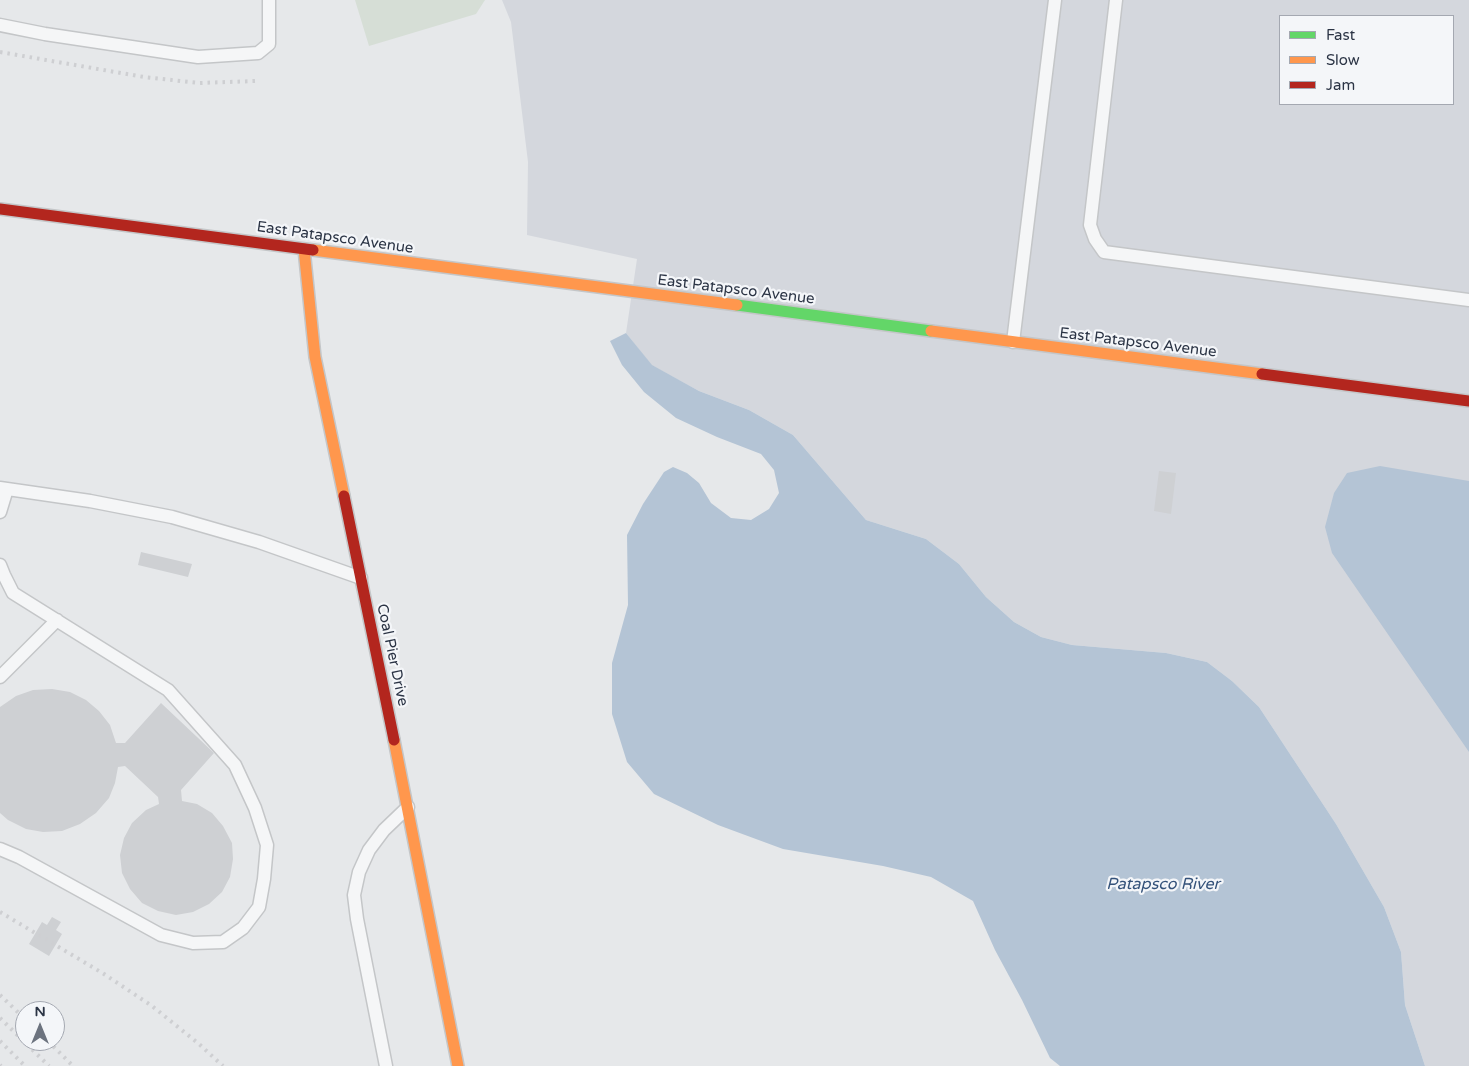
<!DOCTYPE html>
<html>
<head>
<meta charset="utf-8">
<style>
  body { margin:0 }
  #map { position:relative; width:1469px; height:1066px; overflow:hidden; background:#e6e8ea; font-family:"Varela Round",sans-serif }
  canvas { display:block }
  .legend { position:absolute; left:1279px; top:15px; width:175px; height:90px; box-sizing:border-box; background:#f4f6f9; border:1px solid #a4a8b1; margin:0; padding:6px 9px; list-style:none; font-size:15px; color:#2b3445 }
  .legend li { display:flex; align-items:center; gap:10px; height:25px }
  .legend b { width:25px; border:1px solid #a4a8b1 }
  .north { position:absolute; left:15px; top:1001px; width:50px; height:50px; box-sizing:border-box; background:#f4f6f9; border:1px solid #a4a8b1; border-radius:50%; rotate:0deg; font-size:14px; font-weight:700; line-height:20px; text-align:center; color:#2b3445 }
  .north::after { content:''; display:block; margin:auto; width:18px; height:22px; background:#6c737f; clip-path:polygon(50% 0,100% 100%,50% 72%,0 100%) }
</style>
</head>
<body>
<div id="map">
<canvas width="1469" height="1066"></canvas>
<ul class="legend">
<li><b style="height:6px;background:#63d668"></b>Fast</li>
<li><b style="height:6px;background:#ff974d"></b>Slow</li>
<li><b style="height:6px;background:#b3261e"></b>Jam</li>
</ul>
<div class="north">N</div>
</div>
<script>
const ctx = document.querySelector('canvas').getContext('2d');
ctx.lineJoin = 'round';
function fill(path, color) {
  ctx.fillStyle = color;
  ctx.fill(path, 'evenodd');
}
function shape(rows) {
  const path = new Path2D();
  for (const r of rows) {
    path.moveTo(r[0], r[1]);
    for (let i = 2; i < r.length; i += 2) path.lineTo(r[i], r[i + 1]);
  }
  return path;
}
function trace(path, color, width, dash) {
  ctx.strokeStyle = color;
  ctx.lineWidth = width;
  ctx.lineCap = dash ? 'butt' : 'round';
  ctx.setLineDash(dash || []);
  ctx.stroke(path);
}
function drawText(font, color, halo, rows, align = 'center') {
  ctx.font = font + ' "Varela Round",sans-serif';
  ctx.lineWidth = 4.5;
  ctx.setLineDash([]);
  ctx.textBaseline = 'middle';
  ctx.strokeStyle = halo;
  ctx.fillStyle = color;
  for (const [text, x, y, turn = 0] of rows) {
    ctx.save();
    ctx.translate(x, y);
    ctx.rotate((+turn || 0) * Math.PI / 180);
    ctx.textAlign = isNaN(turn) ? turn : align;
    if (halo) ctx.strokeText(text, 0, 0);
    ctx.fillText(text, 0, 0);
    ctx.restore();
  }
}
const built = shape([
  [502,0,1469,0,1469,1066,1425,1066,1405,1005,1401,952,1384,907,1336,824,1259,707,1232,681,1207,662,1166,653,1072,645,1041,637,1014,622,986,597,959,564,926,539,866,520,793,435,749,410,699,391,651,365,626,333,637,259,527,235,528,162,511,22],
  [1280,16,1453,16,1453,104,1280,104]
]);
const green = shape([
  [355,0,485,0,476,14,369,46]
]);
const water = shape([
  [626,333,652,365,699,391,749,410,793,435,866,520,926,539,959,564,986,597,1014,622,1041,637,1072,645,1166,653,1207,662,1232,681,1259,707,1336,824,1384,907,1401,952,1405,1005,1425,1066,1060,1066,1050,1058,1022,1000,995,950,973,901,931,877,883,866,783,849,718,825,654,794,627,762,612,714,612,663,628,605,627,535,643,504,664,472,673,467,687,473,699,483,711,503,731,518,751,520,769,509,779,493,774,470,761,454,717,437,676,418,644,392,622,365,610,341],
  [1380,466,1469,481,1469,752,1332,553,1325,527,1334,493,1347,473]
]);
const building = shape([
  [1159,471,1176,473,1171,514,1154,511],
  [141,552,192,564,188,577,138,565],
  [52,689,70,692,86,700,99,711,110,725,116,743,125,743,161,703,214,753,181,790,182,801,197,804,212,813,223,826,232,843,233,859,230,877,222,892,209,904,193,912,176,915,158,911,142,903,130,889,122,873,120,855,124,838,132,823,146,810,159,804,158,797,125,766,118,767,115,783,109,798,96,813,80,824,62,831,43,832,26,829,8,820,0,813,0,707,16,696,33,690],
  [52,917,61,922,56,930,62,934,49,956,29,944,42,922,47,925]
]);
const lane = shape([
  [1116,0,1090,225,1095,239,1104,252,1469,300],
  [0,25,45,34,198,57,258,53,269,44,269,0],
  [1013,342,1055,0],
  [0,488,90,501,172,517,259,542,361,578],
  [0,512,7,489],
  [0,565,4,575,13,593,168,690,235,765,255,808,267,845,264,879,259,907,243,928,223,942,193,943,161,935,19,857,0,849],
  [0,677,57,620],
  [386,1066,357,919,354,895,359,872,369,850,384,830,408,807]
]);
const fast = shape([
  [737,305,931,331]
]);
const slow = shape([
  [304,249,315,357,344,496],
  [313,250,737,305],
  [931,331,1262,374],
  [394,740,458,1066]
]);
const jam = shape([
  [0,209,313,250],
  [1262,374,1469,401],
  [344,496,394,740]
]);
const rail = shape([
  [0,52,144,77,199,83,256,81],
  [0,912,104,974,152,1006,199,1044,223,1066],
  [0,995,25,1019],
  [0,1018,49,1066],
  [0,1041,25,1066],
  [48,1041,73,1066],
  [0,1065,1,1066]
]);
const streetNames = [
  ["East Patapsco Avenue",335,238,8],
  ["East Patapsco Avenue",736,290,7],
  ["East Patapsco Avenue",1138,343,7],
  ["Coal Pier Drive",392,655,78]
];
const waterNames = [
  ["Patapsco River",1163,885]
];
fill(built, '#d4d7dd');
fill(green, '#d6ded6');
fill(water, '#b4c4d5');
fill(building, '#ced0d3');
trace(lane, '#c4c6c8', 15);
trace(fast, '#c4c6c8', 14);
trace(slow, '#c4c6c8', 14);
trace(jam, '#c4c6c8', 14);
trace(lane, '#f5f6f7', 12);
trace(fast, '#63d668', 11);
trace(slow, '#ff974d', 11);
trace(jam, '#b3261e', 11);
trace(rail, '#cecfd2', 4, [2.5, 5]);
drawText('15px', '#2b3445', '#f4f6f9', streetNames);
drawText('italic 16px', '#34527a', '#f4f6f9', waterNames);
</script>
</body>
</html>
